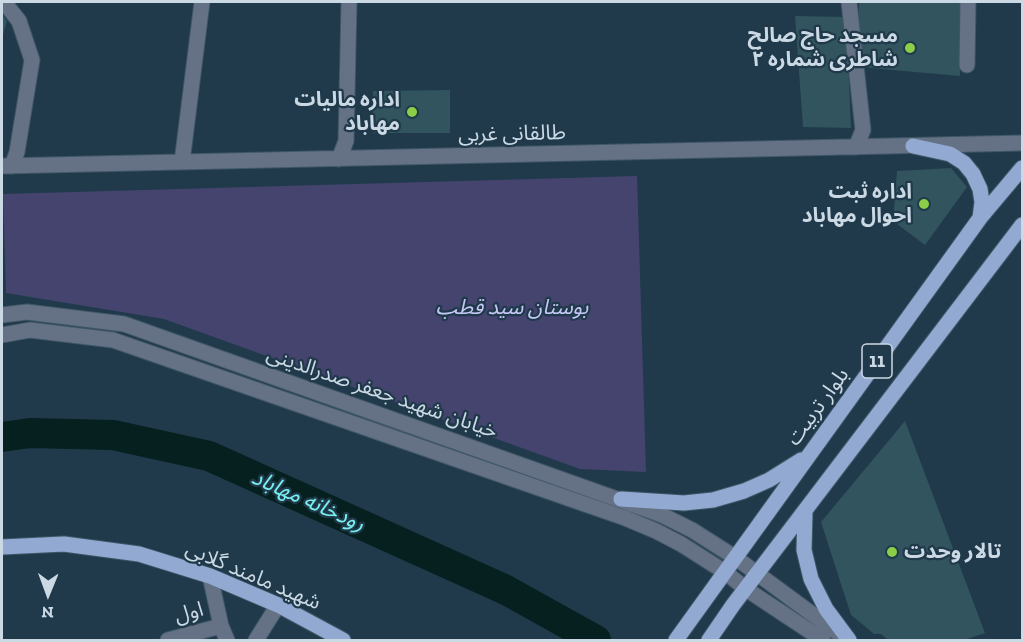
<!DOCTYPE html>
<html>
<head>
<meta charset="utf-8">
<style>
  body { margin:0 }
  #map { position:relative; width:1024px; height:642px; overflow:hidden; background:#203a4b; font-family:"Zilla Slab",serif }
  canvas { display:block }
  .frame { position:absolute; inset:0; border:3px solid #cbd9e4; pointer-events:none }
  .north { position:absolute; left:18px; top:564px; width:60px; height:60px; -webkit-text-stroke:4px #203a4b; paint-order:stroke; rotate:181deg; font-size:16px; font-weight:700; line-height:24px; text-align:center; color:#cbd9e4 }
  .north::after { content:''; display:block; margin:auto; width:21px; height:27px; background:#cbd9e4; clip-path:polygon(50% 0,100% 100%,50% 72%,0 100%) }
</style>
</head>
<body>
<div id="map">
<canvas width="1024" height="642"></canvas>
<div class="frame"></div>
<div class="north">N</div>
</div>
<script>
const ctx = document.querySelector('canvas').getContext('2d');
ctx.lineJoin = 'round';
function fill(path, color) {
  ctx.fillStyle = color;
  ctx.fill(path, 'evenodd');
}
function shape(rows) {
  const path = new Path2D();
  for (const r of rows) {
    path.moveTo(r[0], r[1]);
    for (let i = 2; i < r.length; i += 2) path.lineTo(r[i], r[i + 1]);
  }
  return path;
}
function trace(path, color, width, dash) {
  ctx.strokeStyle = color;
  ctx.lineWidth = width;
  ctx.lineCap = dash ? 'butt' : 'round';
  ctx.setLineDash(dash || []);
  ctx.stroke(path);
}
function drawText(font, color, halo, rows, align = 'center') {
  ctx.font = font + ' "Zilla Slab","Noto Sans Arabic",serif';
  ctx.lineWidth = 4.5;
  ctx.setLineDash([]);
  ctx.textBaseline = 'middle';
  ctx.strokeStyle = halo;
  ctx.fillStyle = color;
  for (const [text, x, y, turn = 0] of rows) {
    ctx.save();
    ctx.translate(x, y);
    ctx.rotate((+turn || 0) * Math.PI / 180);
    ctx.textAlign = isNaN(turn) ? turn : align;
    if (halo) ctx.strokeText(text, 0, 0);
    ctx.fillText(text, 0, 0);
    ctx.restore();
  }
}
const green = shape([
  [637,176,646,472,580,469,164,319,6,293,3,194]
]);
const river = shape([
  [2,437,30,433,113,435,209,456,506,590,596,640]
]);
const building = shape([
  [859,2,962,2,960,76,859,67],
  [2,14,7,21,2,38],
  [795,16,846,17,851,128,803,127],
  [450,90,450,133,373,133,373,91],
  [951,168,967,187,925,245,893,221,897,171],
  [905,421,985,633,964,640,888,640,881,634,874,634,851,615,821,522]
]);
const minor = shape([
  [4,2,19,21,32,60,17,152,12,166],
  [849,2,863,130,856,147],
  [967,65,968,2],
  [339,159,346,141,349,2],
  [182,162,202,2],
  [2,166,1022,143],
  [2,315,27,312,124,324,662,515,692,530,736,558,846,639],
  [2,335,30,330,113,340,625,518,656,531,681,544,725,572,746,589,823,640],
  [210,576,221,626,227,640],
  [168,640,221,626],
  [256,640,278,605]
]);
const major = shape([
  [913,146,950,154,964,163,973,174,980,189,982,202,980,218],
  [621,499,684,503,713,500,744,491,769,480,801,460],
  [805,513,804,550,811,579,826,609,849,640],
  [2,547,64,544,139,554,210,576,278,605,343,640],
  [676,640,980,218,1022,168],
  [709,640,733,605,1022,225]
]);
const markers = [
  [910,48,6,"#8bce47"],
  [412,112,6,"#8bce47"],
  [924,204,6,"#8bce47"],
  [892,552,6,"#8bce47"]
];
const shields = [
  [877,361,30]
];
const shieldNames = [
  ["11",877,361]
];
const poiNames = [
  ["مسجد حاج صالح",898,36],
  ["شاطری شماره ۲",898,60],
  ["اداره مالیات",400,100],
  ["مهاباد",400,124],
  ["اداره ثبت",912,192],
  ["احوال مهاباد",912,216],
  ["تالار وحدت",904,552,"left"]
];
const streetNames = [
  ["طالقانی غربی",512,134,-1],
  ["خیابان شهید جعفر صدرالدینی",382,393,19],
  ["بلوار تربیت",818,407,-54],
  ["شهید مامند گلابی",253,576,23],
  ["اول",189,613,-15]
];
const parkNames = [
  ["بوستان سید قطب",512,308]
];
const waterNames = [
  ["رودخانه مهاباد",308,501,24]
];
fill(green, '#44446e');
trace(river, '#061f1f', 30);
fill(building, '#31545e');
trace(minor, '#3f5767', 17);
trace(major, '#3f5767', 17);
trace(minor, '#657185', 15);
trace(major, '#92aad2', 15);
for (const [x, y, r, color] of markers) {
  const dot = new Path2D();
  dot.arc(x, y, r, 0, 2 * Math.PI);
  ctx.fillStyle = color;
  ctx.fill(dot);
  trace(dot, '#203a4b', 2);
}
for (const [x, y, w] of shields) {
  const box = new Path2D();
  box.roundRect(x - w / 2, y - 17, w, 34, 4.5);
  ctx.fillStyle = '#203a4b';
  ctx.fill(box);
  trace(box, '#cbd9e4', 1.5);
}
drawText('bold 20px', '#cbd9e4', null, shieldNames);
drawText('bold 21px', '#cbd9e4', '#203a4b', poiNames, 'right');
drawText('21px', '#cbd9e4', '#203a4b', streetNames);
drawText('italic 21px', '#c5c7f5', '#203a4b', parkNames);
drawText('italic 22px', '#78eeef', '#203a4b', waterNames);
</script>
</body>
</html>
